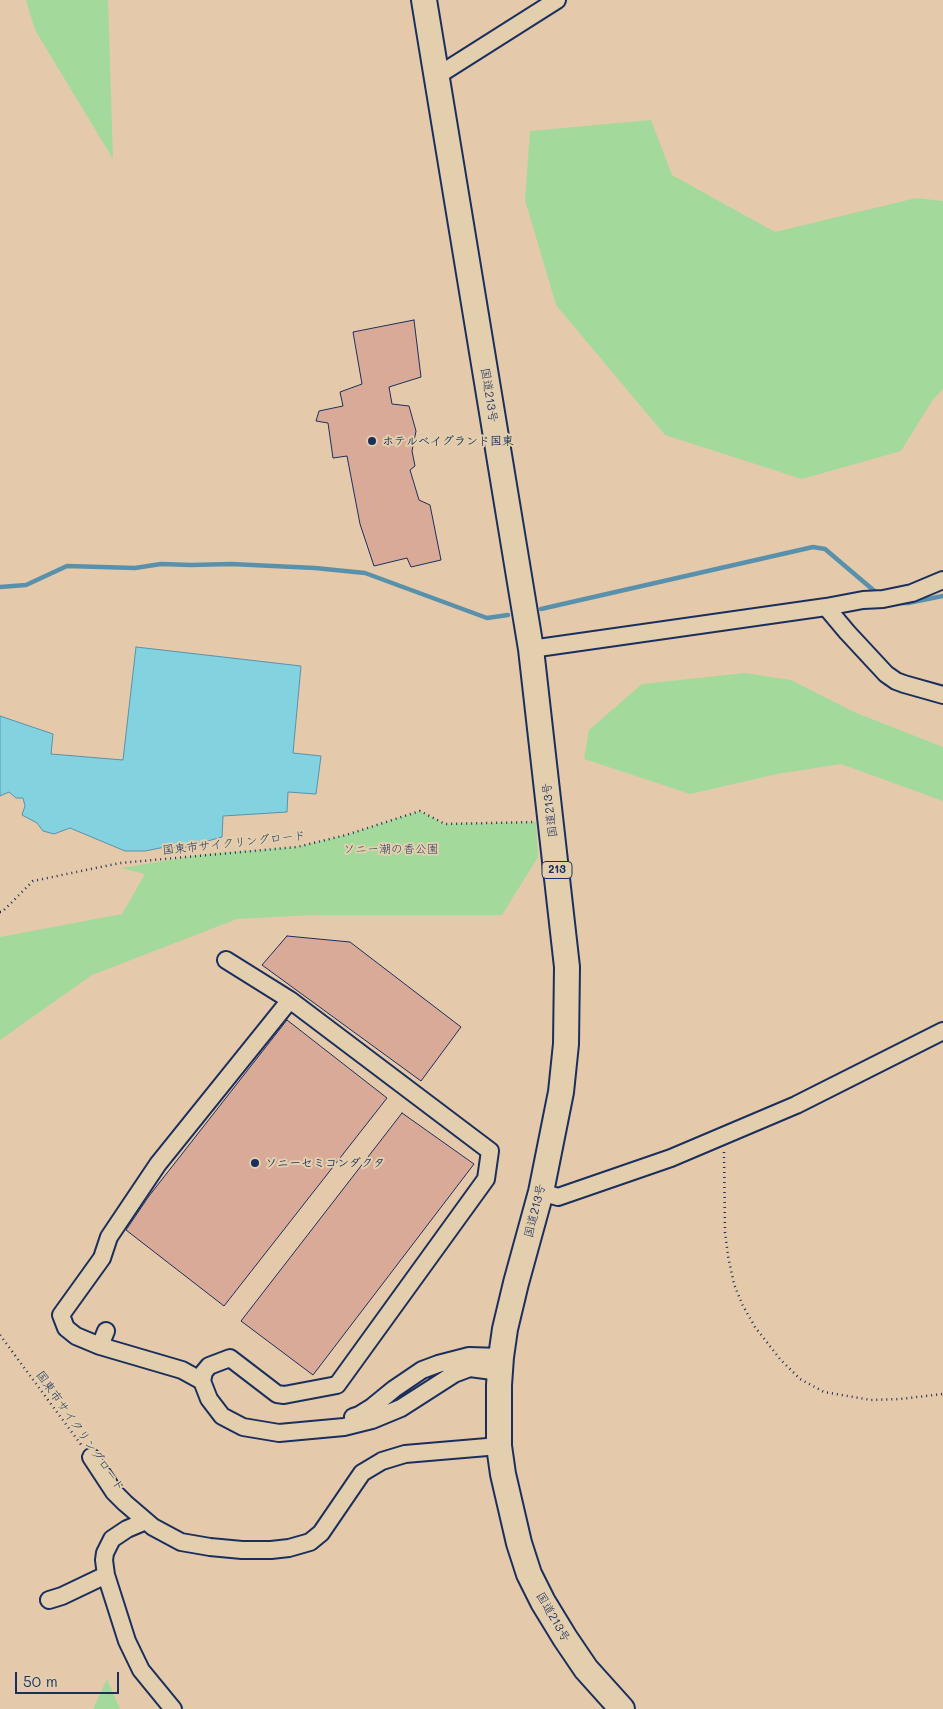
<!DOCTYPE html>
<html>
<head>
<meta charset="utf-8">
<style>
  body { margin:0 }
  #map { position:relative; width:943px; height:1709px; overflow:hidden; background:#e4caaa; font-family:Mali,sans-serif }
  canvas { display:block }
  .scale { position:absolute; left:15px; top:1672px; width:104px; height:22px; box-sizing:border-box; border:2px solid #1b2f5e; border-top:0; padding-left:6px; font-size:15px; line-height:18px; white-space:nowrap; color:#1b2f5e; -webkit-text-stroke:4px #e3cfad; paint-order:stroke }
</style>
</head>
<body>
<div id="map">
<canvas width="943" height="1709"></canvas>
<div class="scale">50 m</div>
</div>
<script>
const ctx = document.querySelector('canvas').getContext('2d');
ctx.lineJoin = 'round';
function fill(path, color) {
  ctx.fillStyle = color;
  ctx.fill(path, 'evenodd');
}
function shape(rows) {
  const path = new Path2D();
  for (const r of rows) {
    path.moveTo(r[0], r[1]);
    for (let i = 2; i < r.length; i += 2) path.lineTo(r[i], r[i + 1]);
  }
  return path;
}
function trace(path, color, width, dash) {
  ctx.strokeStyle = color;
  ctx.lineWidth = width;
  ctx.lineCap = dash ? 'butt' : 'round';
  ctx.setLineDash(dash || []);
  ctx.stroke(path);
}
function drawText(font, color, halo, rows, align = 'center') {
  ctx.font = font + ' Mali,"Klee One",sans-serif';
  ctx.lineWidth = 4;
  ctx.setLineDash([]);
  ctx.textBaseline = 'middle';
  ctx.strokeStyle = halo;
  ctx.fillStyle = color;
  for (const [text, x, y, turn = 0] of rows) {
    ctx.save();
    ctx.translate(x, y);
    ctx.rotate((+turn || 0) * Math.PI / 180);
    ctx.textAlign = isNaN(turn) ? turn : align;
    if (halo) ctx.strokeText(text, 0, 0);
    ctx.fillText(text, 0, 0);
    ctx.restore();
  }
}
const green = shape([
  [26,0,108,0,113,159,35,30],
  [651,120,672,175,775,232,916,198,943,201,943,389,932,401,901,451,802,479,665,435,556,305,525,200,530,131],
  [745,673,791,680,854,712,943,747,943,801,841,764,777,774,690,794,584,759,589,730,642,684],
  [420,811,445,824,536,822,538,857,502,915,314,915,237,919,92,975,0,1040,0,937,122,914,145,874,121,868,206,854,297,847,346,835],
  [107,1679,120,1709,93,1709]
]);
const water = shape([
  [136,647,301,666,293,753,321,756,316,794,288,792,287,812,223,816,222,837,179,849,170,846,145,851,125,851,70,828,54,834,43,831,37,823,22,815,25,806,23,798,16,798,9,792,0,796,0,716,53,734,51,754,123,760,136,647]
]);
const stream = shape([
  [0,587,26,585,67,566,135,568,161,564,191,565,231,564,315,568,365,573,487,618,508,615],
  [900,603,908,603,943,596],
  [541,609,813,547,825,549,878,594]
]);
const building = shape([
  [414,320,421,377,389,387,392,404,409,406,416,431,412,451,415,466,410,470,419,500,430,505,441,560,411,567,407,558,374,566,360,524,347,456,333,458,328,423,316,421,319,411,343,406,340,392,362,384,353,332,414,320],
  [287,936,350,942,461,1027,421,1081,262,965,287,936],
  [287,1020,387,1098,224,1306,126,1230,149,1196,287,1020],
  [402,1113,474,1164,313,1375,241,1321,402,1113]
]);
const path = shape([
  [0,912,2,912,33,881,120,863,297,847,346,835,420,811,445,824,534,822],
  [724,1152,725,1232,728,1256,734,1284,742,1304,755,1327,780,1359,800,1379,824,1392,871,1400,900,1399,943,1394],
  [0,1335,82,1446]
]);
const minor = shape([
  [437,76,557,0],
  [826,607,847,632,886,674,896,681,904,684,943,695],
  [531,649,826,607,863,600,883,599,912,593,943,580],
  [226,960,290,1000,490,1151,486,1179,337,1385,284,1395,277,1394,230,1358,209,1366,204,1372,202,1381,209,1399,222,1416,243,1427,279,1433,344,1427,372,1420,401,1408,454,1374,470,1368,500,1372],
  [541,1192,558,1197,671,1158,796,1105,943,1031],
  [106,1331,100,1346,182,1370,202,1381],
  [100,1346,76,1336,66,1328,61,1315,102,1258,109,1237,158,1164,290,1000],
  [353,1417,359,1415,372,1407,394,1389,422,1370,438,1364,469,1356,501,1357],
  [91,1457,114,1492,125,1503,153,1527,181,1542,210,1547,242,1550,271,1550,289,1548,310,1542,321,1533,362,1473,382,1461,405,1454,499,1446],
  [146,1521,127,1529,112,1539,105,1553,104,1560,106,1575,127,1641,141,1670,173,1709],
  [49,1600,62,1596,106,1575]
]);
const highway = shape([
  [424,0,531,649,567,967,566,1044,561,1092,541,1192,516,1283,505,1329,501,1357,499,1385,499,1446,503,1474,519,1543,529,1574,543,1602,565,1638,586,1669,622,1709]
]);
const markers = [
  [372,441,5,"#1b2f5e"],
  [255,1163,5,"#1b2f5e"]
];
const shields = [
  [557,870,30]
];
const shieldNames = [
  ["213",557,870]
];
const streetNames = [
  ["国道213号",489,395,81],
  ["国道213号",550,810,-97],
  ["国東市サイクリングロード",234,843,-6],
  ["国道213号",535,1211,-76],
  ["国東市サイクリングロード",80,1431,55],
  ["国道213号",553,1617,60]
];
const poiNames = [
  ["ホテルベイグランド国東",382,441],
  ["ソニーセミコンダクタ",265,1163]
];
const parkNames = [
  ["ソニー潮の香公園",391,849]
];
fill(green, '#a4d99c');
fill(water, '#83d2e0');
trace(water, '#5991ac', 1);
trace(stream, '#5991ac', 4.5);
fill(building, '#d9aa97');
trace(building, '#1b2f5e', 1);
trace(minor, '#1b2f5e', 20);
trace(highway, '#1b2f5e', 28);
trace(path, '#1b2f5e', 2.5, [1, 4]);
trace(minor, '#e3cfad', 16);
trace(highway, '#e3cfad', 24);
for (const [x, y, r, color] of markers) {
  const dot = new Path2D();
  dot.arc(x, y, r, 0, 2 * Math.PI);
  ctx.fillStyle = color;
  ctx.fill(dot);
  trace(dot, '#e3cfad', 2);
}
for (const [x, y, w] of shields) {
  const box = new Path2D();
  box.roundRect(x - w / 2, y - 8.5, w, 17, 4);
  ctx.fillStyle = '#e3cfad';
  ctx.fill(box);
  trace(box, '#1b2f5e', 1);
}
drawText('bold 11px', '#1b2f5e', null, shieldNames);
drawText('12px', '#1b2f5e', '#e3cfad', streetNames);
drawText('bold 12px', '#1b2f5e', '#e3cfad', poiNames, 'left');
drawText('12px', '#294064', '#e3cfad', parkNames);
</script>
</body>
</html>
